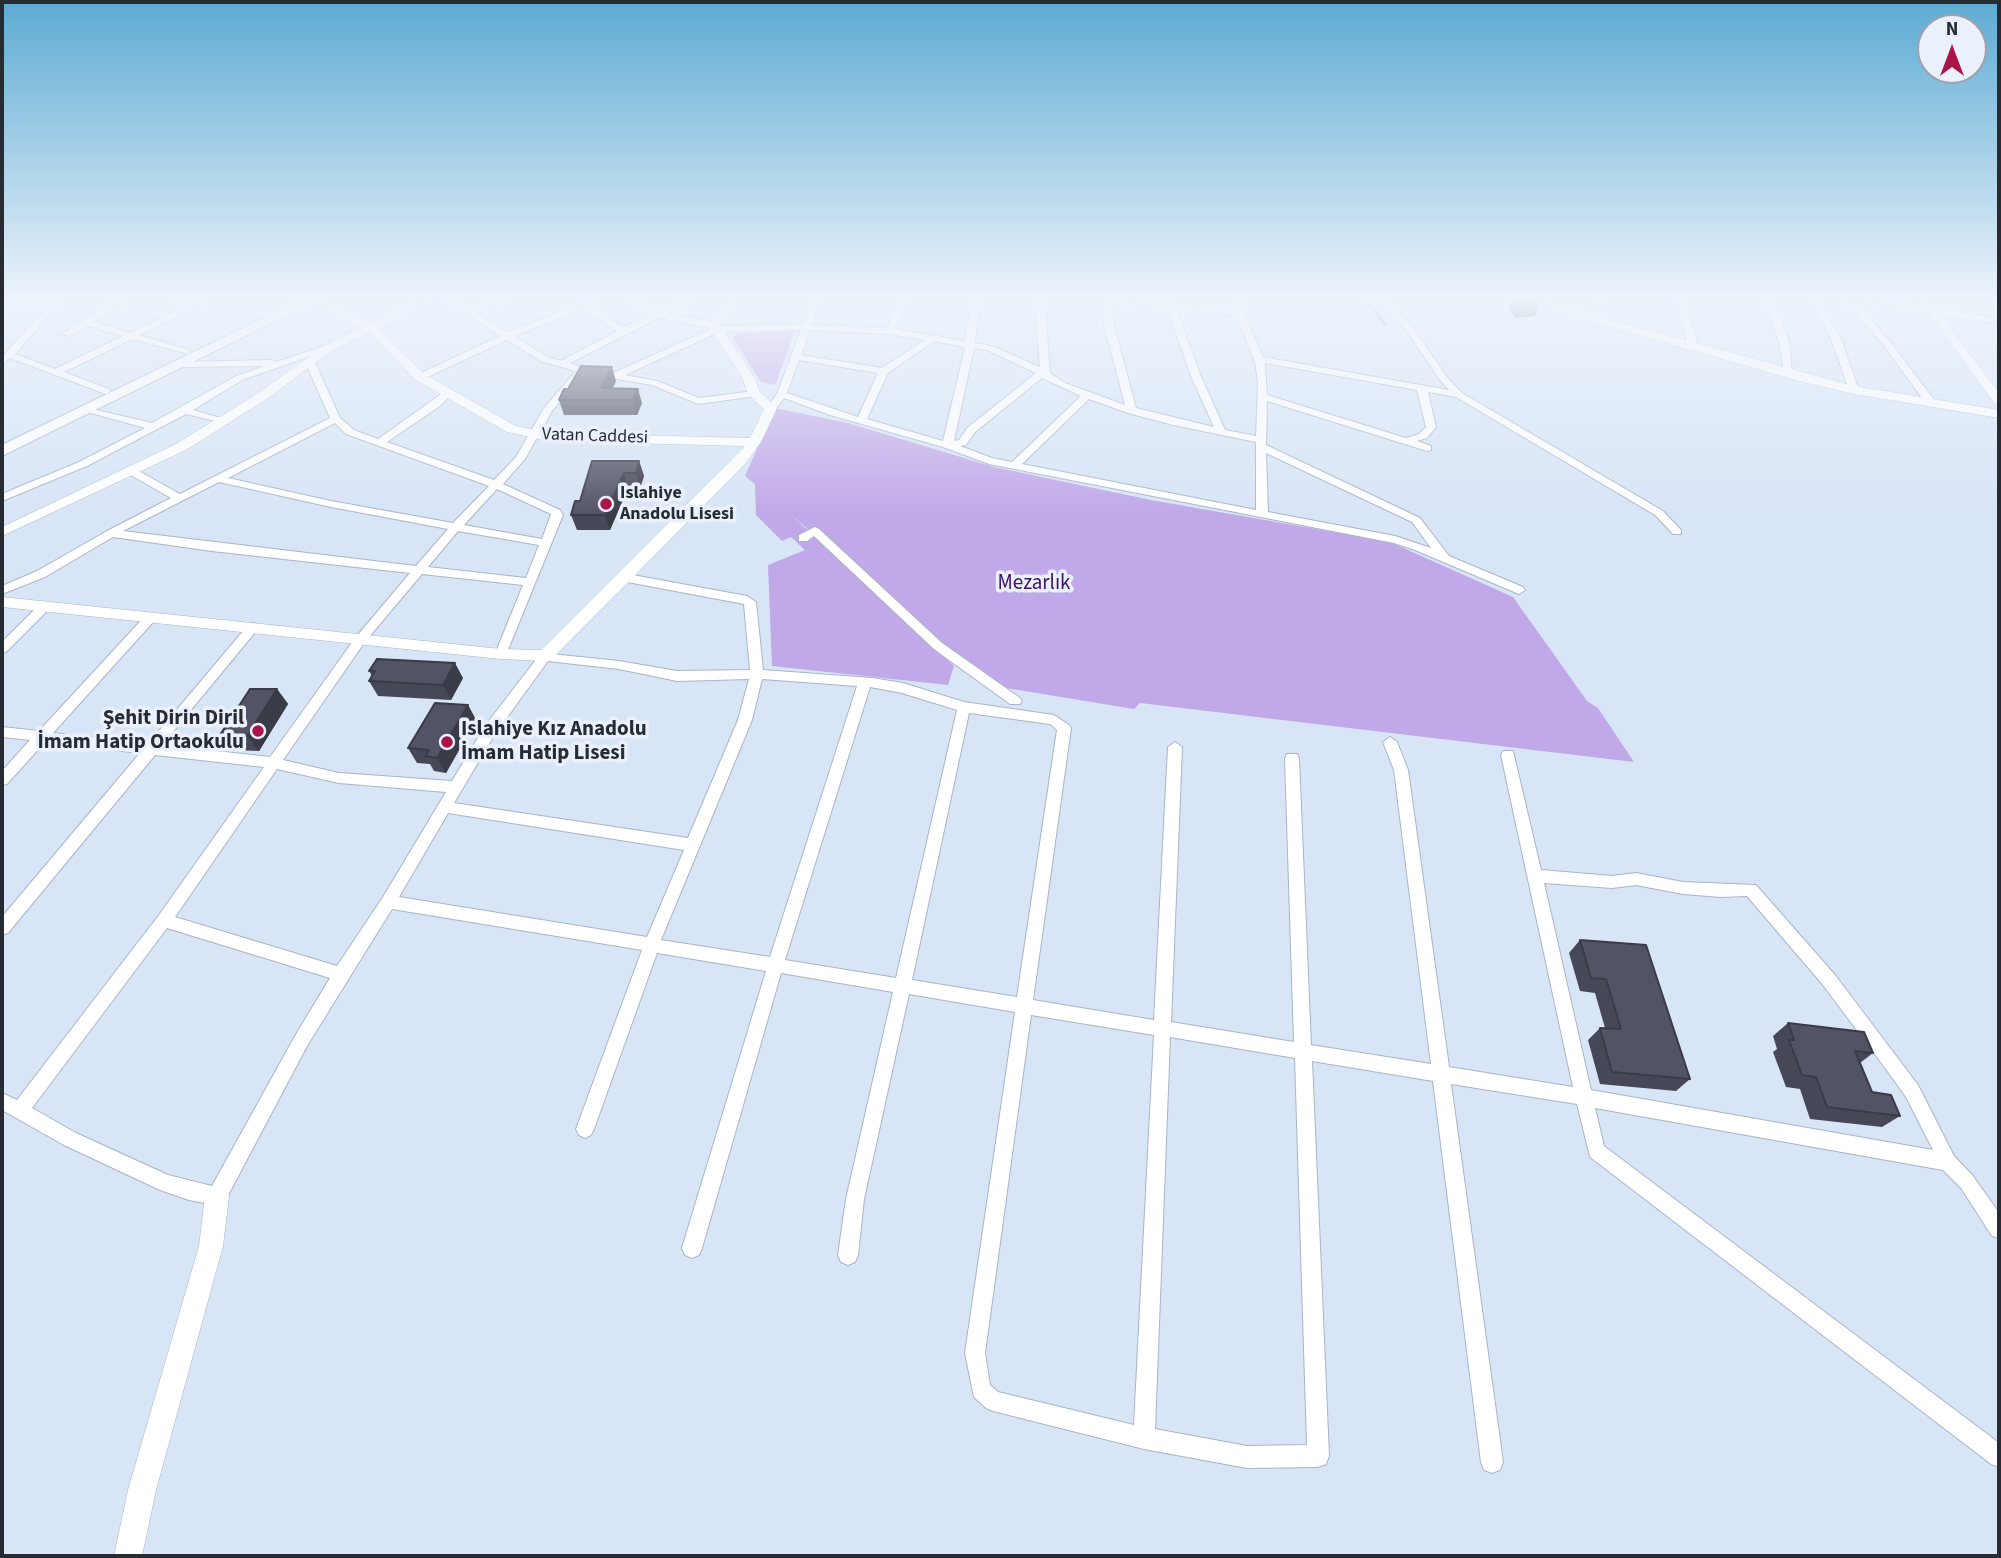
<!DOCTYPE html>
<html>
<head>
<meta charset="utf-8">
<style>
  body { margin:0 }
  #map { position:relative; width:2001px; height:1558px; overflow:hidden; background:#d8e5f7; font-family:"Source Sans 3",sans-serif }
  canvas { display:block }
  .frame { position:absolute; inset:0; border:4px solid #272c33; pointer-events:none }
  .north { position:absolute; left:1917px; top:14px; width:70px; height:70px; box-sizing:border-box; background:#eaf1fc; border:2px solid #9ca2ac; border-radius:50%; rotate:0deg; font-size:19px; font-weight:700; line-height:28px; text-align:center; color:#272c33 }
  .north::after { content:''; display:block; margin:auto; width:24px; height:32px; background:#a91449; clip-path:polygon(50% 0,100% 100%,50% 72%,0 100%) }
</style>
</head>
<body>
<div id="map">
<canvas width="2001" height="1558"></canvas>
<div class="frame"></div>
<div class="north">N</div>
</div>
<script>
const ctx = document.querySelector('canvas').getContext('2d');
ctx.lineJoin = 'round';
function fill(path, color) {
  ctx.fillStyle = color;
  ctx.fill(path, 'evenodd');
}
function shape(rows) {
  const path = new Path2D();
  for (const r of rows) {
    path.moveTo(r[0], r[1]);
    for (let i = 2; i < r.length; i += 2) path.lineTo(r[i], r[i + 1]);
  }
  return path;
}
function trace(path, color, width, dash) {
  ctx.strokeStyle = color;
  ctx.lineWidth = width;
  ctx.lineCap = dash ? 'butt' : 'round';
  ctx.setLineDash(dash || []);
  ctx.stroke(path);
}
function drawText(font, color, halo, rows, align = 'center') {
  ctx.font = font + ' "Source Sans 3",sans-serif';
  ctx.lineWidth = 7;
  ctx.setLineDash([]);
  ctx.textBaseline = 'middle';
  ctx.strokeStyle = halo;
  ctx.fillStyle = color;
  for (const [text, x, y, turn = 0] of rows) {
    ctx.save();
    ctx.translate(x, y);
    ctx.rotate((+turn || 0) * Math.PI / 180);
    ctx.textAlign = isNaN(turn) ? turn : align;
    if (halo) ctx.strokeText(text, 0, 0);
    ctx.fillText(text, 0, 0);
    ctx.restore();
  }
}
const green = shape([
  [795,331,776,383,772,385,760,381,733,338,738,333],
  [775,408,848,423,994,467,1151,500,1390,542,1513,597,1587,701,1598,708,1634,762,1140,703,1134,709,988,685,789,513,954,666,948,685,772,666,768,565,805,550,791,537,782,541,756,515,755,484,745,476]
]);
const minor = shape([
  [56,298,64,298,15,354,55,369,123,336,88,326,70,336,62,334,82,320,122,298,132,298,94,322,130,333,187,305,164,300,163,298,195,301,203,298,213,298,139,335,189,350,189,354,132,339,64,372,109,389,111,391,106,394,10,358,2,365,2,357,47,307,2,307,2,301,52,301,56,298],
  [443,298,452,298,471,309,503,298,514,298,478,313,508,332,596,298,607,298,590,306,624,327,651,315,640,311,622,298,631,298,658,311,686,298,696,298,666,314,714,322,717,323,718,326,803,324,813,298,821,298,812,325,887,328,900,298,908,298,895,329,965,341,972,298,980,298,975,343,992,346,1040,367,1036,318,1039,298,1047,298,1046,318,1050,373,1065,383,1125,405,1104,325,1105,301,1101,298,1121,298,1166,304,1164,298,1172,298,1175,305,1236,310,1236,298,1244,298,1244,313,1263,357,1449,390,1440,380,1406,330,1376,298,1385,298,1412,326,1446,376,1462,393,1663,511,1681,530,1681,534,1673,534,1655,515,1456,397,1428,392,1436,427,1427,438,1417,441,1431,446,1431,450,1427,451,1267,401,1266,445,1420,518,1449,556,1523,587,1525,590,1519,594,1415,550,1394,543,989,464,943,447,830,415,784,398,775,410,767,410,766,408,777,394,801,330,719,332,625,375,657,381,699,398,754,391,759,394,757,396,698,404,652,385,611,378,611,374,713,328,659,318,570,363,592,371,584,373,552,411,525,459,503,484,560,510,563,515,505,657,501,658,495,654,523,585,422,574,364,643,283,760,339,773,452,781,485,726,541,653,619,661,677,671,750,670,744,604,622,581,618,580,618,574,622,573,747,596,756,602,763,670,872,678,903,683,964,702,1054,715,1069,725,1071,728,1033,1000,1154,1020,1168,747,1175,742,1182,747,1171,1022,1294,1042,1285,758,1287,754,1297,754,1299,758,1311,1045,1431,1064,1394,770,1383,742,1390,737,1397,742,1408,770,1449,1067,1573,1087,1501,755,1503,751,1513,751,1541,870,1612,876,1636,873,1683,882,1756,885,1835,975,1918,1085,1954,1156,1973,1176,1999,1213,1999,1238,1992,1236,1961,1188,1943,1170,1595,1108,1604,1146,1999,1443,1999,1467,1991,1464,1590,1157,1577,1104,1451,1084,1503,1462,1500,1470,1492,1473,1484,1470,1481,1462,1433,1081,1312,1061,1329,1456,1326,1464,1318,1467,1247,1468,1144,1449,993,1411,986,1408,974,1397,965,1353,1015,1012,909,994,864,1199,858,1255,855,1262,848,1265,841,1262,838,1255,846,1199,893,992,781,973,702,1248,699,1255,692,1258,685,1255,682,1248,766,971,657,953,594,1129,591,1135,585,1138,579,1135,576,1129,642,950,392,909,307,1046,224,1203,217,1205,189,1200,160,1190,64,1145,2,1110,2,1093,17,1100,159,915,264,767,155,755,8,933,2,935,2,917,140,753,45,742,7,784,2,785,2,771,30,740,2,737,2,727,39,731,147,614,151,613,155,614,157,617,155,620,53,733,148,744,249,624,253,623,257,624,259,627,257,630,162,745,270,757,356,637,410,573,212,551,113,537,45,577,2,594,2,586,37,571,107,531,171,498,127,473,127,469,135,469,180,494,330,418,305,362,310,359,315,362,340,418,354,430,378,439,444,392,450,392,450,396,440,406,387,442,494,480,516,457,544,408,576,371,541,361,507,340,423,379,417,379,417,375,500,336,443,298],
  [1113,302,1168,309,1190,374,1214,427,1136,408,1114,325,1113,302],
  [583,309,617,331,561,361,547,357,514,336,583,309],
  [1177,310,1236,315,1255,362,1258,382,1256,436,1225,430,1200,374,1177,310],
  [810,330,890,334,925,340,882,368,801,355,810,330],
  [934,341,965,347,943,441,867,419,888,373,934,341],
  [974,348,987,350,1036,373,967,428,959,440,954,441,974,348],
  [799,360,878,373,858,417,787,393,799,360],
  [1265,363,1417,390,1426,427,1419,434,1406,438,1267,395,1265,363],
  [1042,378,1081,396,1012,462,992,458,960,446,966,445,975,432,1042,378],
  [1089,399,1128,413,1173,425,1256,442,1256,510,1022,464,1089,399],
  [335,423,346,434,489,486,453,523,331,501,228,478,335,423],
  [1266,453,1412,522,1431,548,1395,536,1268,512,1266,453],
  [219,482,331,507,448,529,416,566,123,531,219,482],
  [497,489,551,514,542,539,464,525,497,489],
  [458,531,539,545,526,578,428,567,458,531],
  [548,661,619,669,677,681,749,679,738,720,688,838,454,803,495,734,548,661],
  [762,679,857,686,770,957,661,940,752,720,762,679],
  [870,687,902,693,957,710,896,978,785,960,870,687],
  [969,713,1050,724,1057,730,1017,997,912,980,969,713],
  [277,769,339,783,446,792,383,897,337,966,175,917,277,769],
  [448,813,684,850,647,937,399,897,448,813],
  [1544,883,1612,888,1636,885,1683,894,1721,897,1747,896,1823,985,1883,1065,1906,1097,1933,1150,1591,1090,1544,883],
  [167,928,330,978,295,1036,212,1186,168,1175,76,1133,32,1108,167,928],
  [1031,1015,1154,1035,1134,1425,998,1392,990,1385,985,1353,1031,1015],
  [1170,1037,1295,1058,1307,1445,1247,1446,1155,1429,1170,1037],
  [1592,298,1600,298,1605,322,1597,320,1592,298],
  [1676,298,1684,298,1698,345,1696,347,1688,345,1676,298],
  [1762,298,1770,298,1781,318,1790,346,1792,376,1784,374,1780,346,1771,318,1762,298],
  [1810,298,1818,298,1841,339,1859,390,1857,392,1849,390,1831,339,1810,298],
  [1842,298,1861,298,1999,318,1999,324,1856,302,1888,339,1935,401,1936,403,1931,406,1927,405,1882,343,1842,298],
  [325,346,333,348,242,380,193,410,228,420,228,424,186,414,87,466,2,501,2,494,79,462,145,428,84,411,84,407,152,423,236,376,265,366,179,367,174,364,176,362,272,360,276,362,325,346],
  [815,527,819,529,942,643,1020,698,1022,701,1020,704,1010,704,934,649,814,536,807,541,799,541,799,535,815,527],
  [45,602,51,606,49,609,6,652,2,653,2,642,41,603,45,602]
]);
const tertiary = shape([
  [307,298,318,298,371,323,425,298,438,298,378,328,424,374,516,426,547,433,750,438,764,409,748,394,742,377,708,325,733,298,744,298,720,325,754,377,760,392,777,408,761,442,745,464,551,660,545,661,501,659,2,607,2,597,501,649,541,650,745,446,547,441,507,432,416,380,370,332,332,350,268,398,186,450,2,536,2,527,176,444,260,392,324,346,362,327,308,301,307,298],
  [1515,298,1531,298,1854,386,1999,410,1999,418,1854,394,1803,382,1516,300,1515,298],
  [1918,298,1928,298,1999,393,1999,405,1995,404,1918,298],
  [217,1184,225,1188,229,1196,223,1246,156,1490,142,1556,114,1556,128,1490,199,1246,205,1196,209,1188,217,1184]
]);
const secondary = shape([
  [305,298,322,298,2,456,2,445,305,298]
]);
const rail = shape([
  [1365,298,1385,324]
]);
const wall = shape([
  [1512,298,1543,298,1535,316,1516,318,1508,308],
  [616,381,613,388,642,403,637,415,564,415,559,400,568,389],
  [639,461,644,476,640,488,628,488,610,530,577,530,571,515,580,501],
  [369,671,463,678,451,700,378,696,369,681,372,676],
  [277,689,288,704,259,751,232,750,220,735],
  [468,705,476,720,446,773,434,771,430,764,417,763,408,748],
  [1580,940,1690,1079,1676,1091,1600,1084,1588,1040,1600,1028,1605,1028,1595,993,1580,991,1569,953],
  [1788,1023,1873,1053,1860,1063,1872,1092,1900,1116,1882,1127,1810,1119,1800,1089,1786,1087,1773,1052,1777,1049,1773,1036]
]);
const shadedWall = shape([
  [612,367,616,381,607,400,601,388],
  [638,389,642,403,637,415,633,400],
  [639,461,644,476,640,488,636,473],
  [624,473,628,488,610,530,605,515],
  [455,663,463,678,451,700,443,685],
  [277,689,288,704,259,751,247,736],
  [468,705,476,720,446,773,437,758]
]);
const building = shape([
  [581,366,612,367,601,388,638,389,633,400,559,400,564,389,568,389,581,366],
  [592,461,639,461,636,473,624,473,605,515,571,515,575,501,580,501,592,461],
  [377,659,455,663,443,685,369,681,375,671,369,671,377,659],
  [250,689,277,689,247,736,220,735,250,689],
  [435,703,468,705,437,758,425,756,429,750,408,748,435,703],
  [1580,940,1646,945,1690,1079,1612,1072,1600,1028,1621,1029,1606,979,1591,978,1580,940],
  [1788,1023,1864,1032,1873,1053,1855,1051,1872,1092,1891,1095,1900,1116,1827,1107,1816,1077,1802,1075,1789,1040,1794,1040,1788,1023]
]);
const markers = [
  [606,504,7,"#a91449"],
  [258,731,7,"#a91449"],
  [447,742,7,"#a91449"]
];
const farStreetnames = [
  ["Vatan Caddesi",595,437,2]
];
const farPoinames = [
  ["Islahiye",620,494],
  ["Anadolu Lisesi",620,515]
];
const parkNames = [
  ["Mezarlık",1034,584]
];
const poiNames = [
  ["Şehit Dirin Diril",244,719],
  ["İmam Hatip Ortaokulu",244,743],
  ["Islahiye Kız Anadolu",461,730,"left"],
  ["İmam Hatip Lisesi",461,754,"left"]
];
fill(green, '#c1a8e9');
trace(minor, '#a8b5c6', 2);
trace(tertiary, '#a8b5c6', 1);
trace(secondary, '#a8b5c6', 2);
fill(minor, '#fff');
fill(tertiary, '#fff');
fill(secondary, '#fff');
trace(rail, '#808996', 2.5);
fill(wall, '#474857');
fill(shadedWall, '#393b47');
fill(building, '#525465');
trace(building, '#393b47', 2);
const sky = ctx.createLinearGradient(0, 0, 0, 516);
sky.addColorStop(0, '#5dabd3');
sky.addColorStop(0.58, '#edf3fb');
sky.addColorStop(1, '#edf3fb00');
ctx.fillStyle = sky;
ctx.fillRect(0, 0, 2001, 516);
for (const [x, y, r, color] of markers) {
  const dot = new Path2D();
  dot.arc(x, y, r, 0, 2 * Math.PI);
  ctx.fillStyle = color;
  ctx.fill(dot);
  trace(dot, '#eaf1fc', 2.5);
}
drawText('18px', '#272c33', '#eaf1fc', farStreetnames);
drawText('bold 18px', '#272c33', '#eaf1fc', farPoinames, 'left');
drawText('21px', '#3c1464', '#eaf1fc', parkNames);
drawText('bold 21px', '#272c33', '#eaf1fc', poiNames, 'right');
</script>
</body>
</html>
